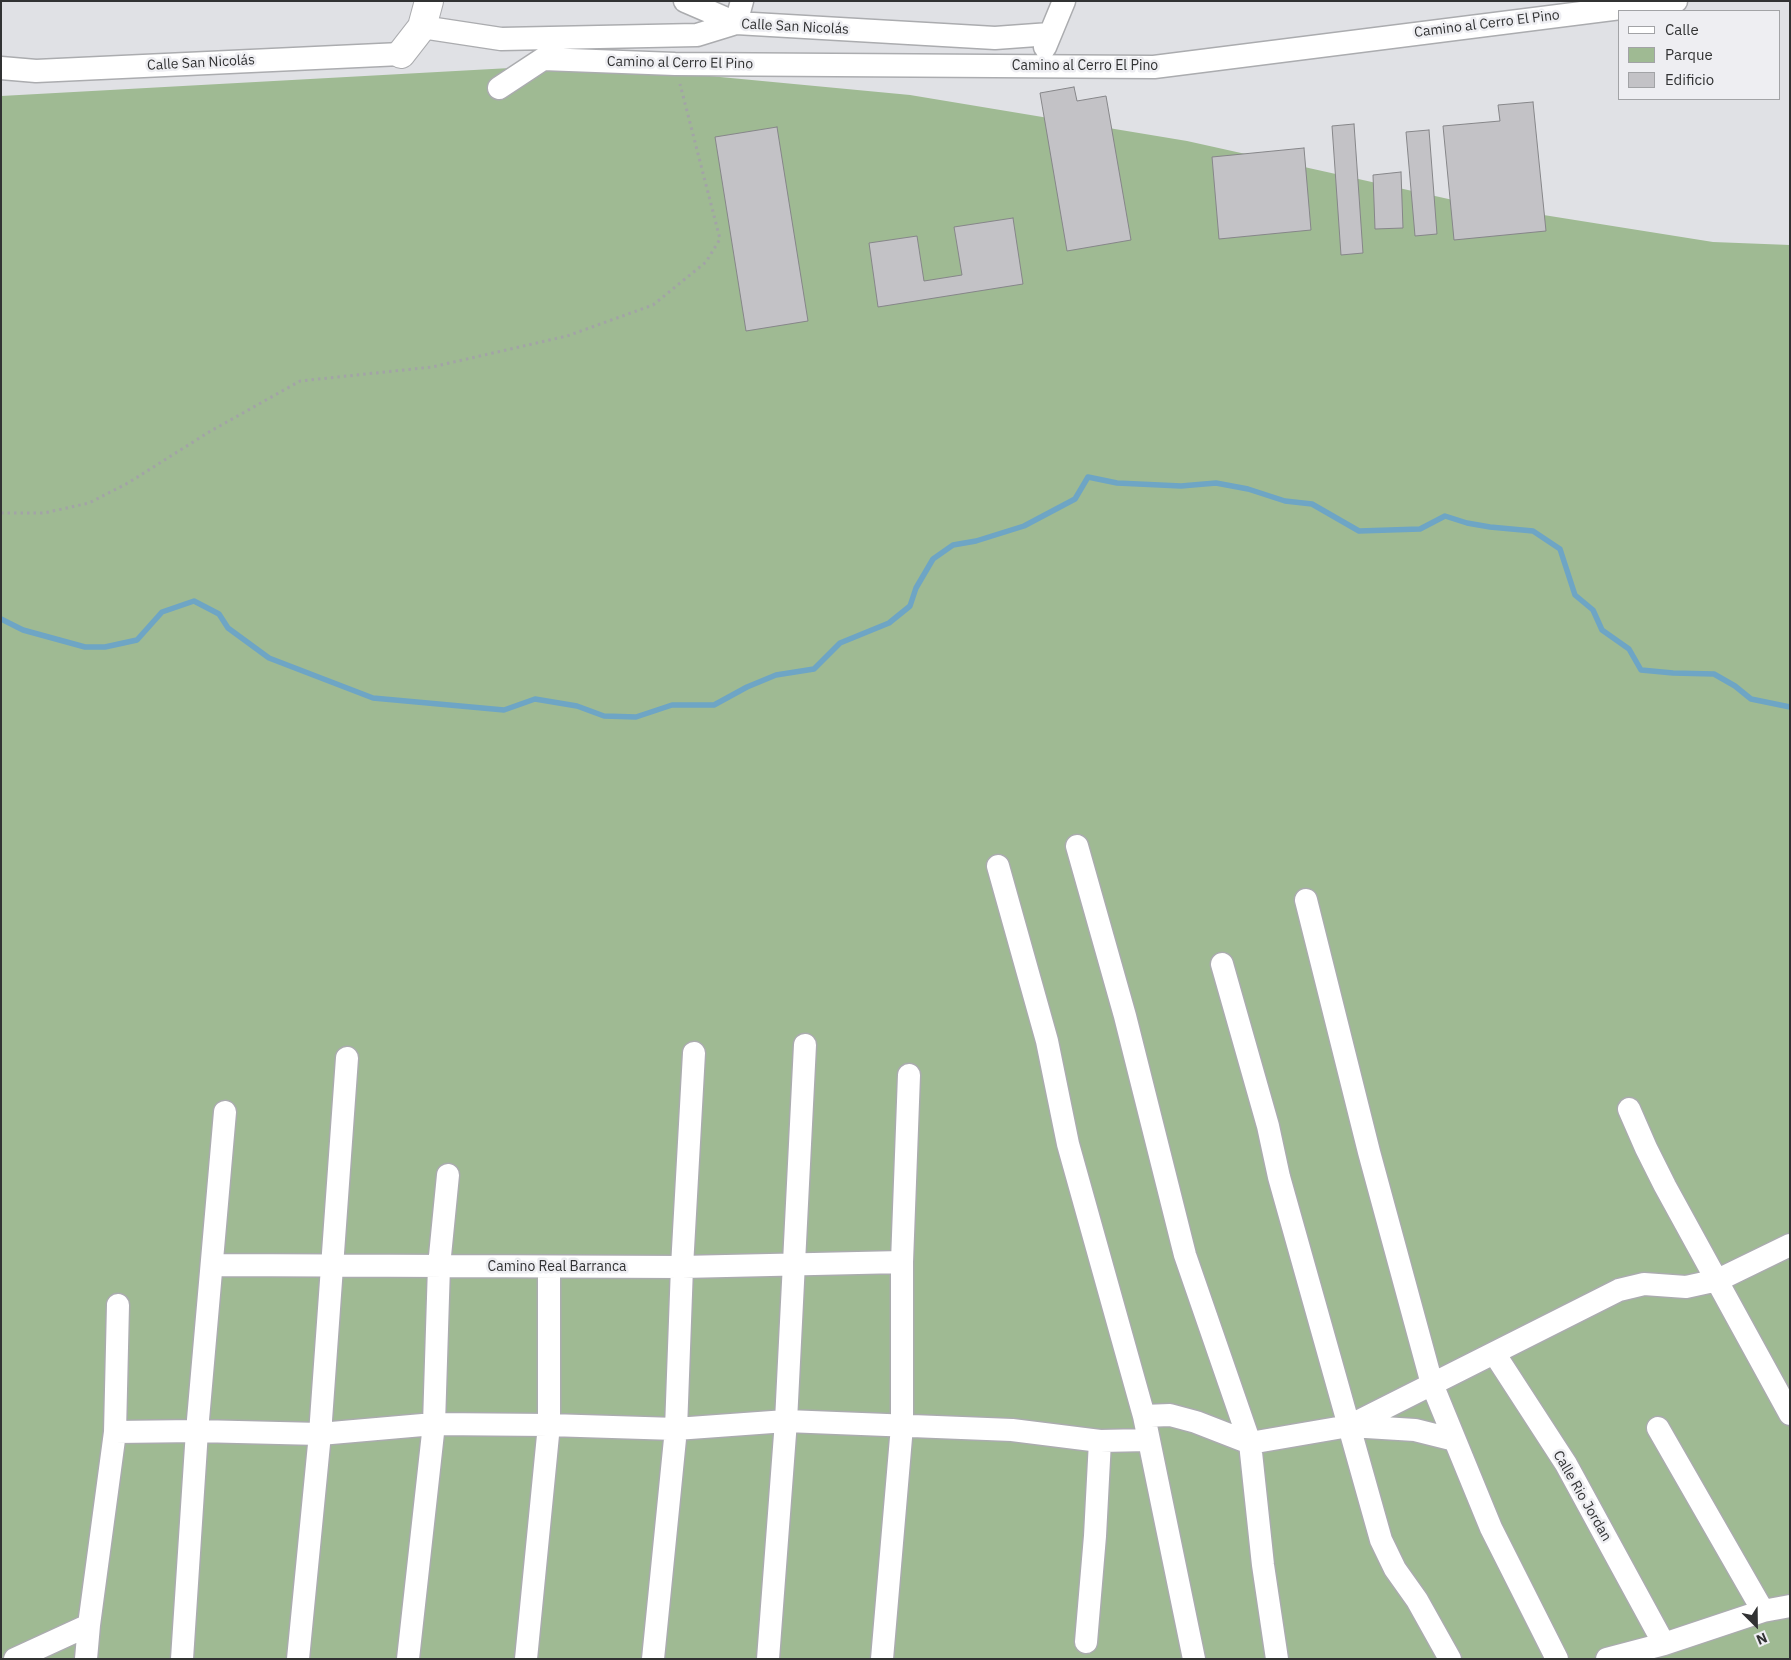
<!DOCTYPE html>
<html>
<head>
<meta charset="utf-8">
<style>
  body { margin:0 }
  #map { position:relative; width:1791px; height:1660px; overflow:hidden; background:#e0e1e5; font-family:"IBM Plex Sans",sans-serif }
  canvas { display:block }
  .frame { position:absolute; inset:0; border:2px solid #313233; pointer-events:none }
  .legend { position:absolute; left:1618px; top:10px; width:162px; height:90px; box-sizing:border-box; background:#eeeef2; border:1px solid #a2a3a6; margin:0; padding:6px 9px; list-style:none; font-size:15px; color:#313233 }
  .legend li { display:flex; align-items:center; gap:10px; height:25px }
  .legend b { width:25px; border:1px solid #a2a3a6 }
  .north { position:absolute; left:1731px; top:1600px; width:50px; height:50px; -webkit-text-stroke:4px #eeeef2; paint-order:stroke; rotate:157deg; font-size:14px; font-weight:700; line-height:20px; text-align:center; color:#313233 }
  .north::after { content:''; display:block; margin:auto; width:18px; height:22px; background:#313233; clip-path:polygon(50% 0,100% 100%,50% 72%,0 100%) }
</style>
</head>
<body>
<div id="map">
<canvas width="1791" height="1660"></canvas>
<div class="frame"></div>
<ul class="legend">
<li><b style="height:6px;background:#fff"></b>Calle</li>
<li><b style="height:14px;background:#9fba93"></b>Parque</li>
<li><b style="height:14px;background:#c3c2c6"></b>Edificio</li>
</ul>
<div class="north">N</div>
</div>
<script>
const ctx = document.querySelector('canvas').getContext('2d');
ctx.lineJoin = 'round';
function fill(path, color) {
  ctx.fillStyle = color;
  ctx.fill(path, 'evenodd');
}
function shape(rows) {
  const path = new Path2D();
  for (const r of rows) {
    path.moveTo(r[0], r[1]);
    for (let i = 2; i < r.length; i += 2) path.lineTo(r[i], r[i + 1]);
  }
  return path;
}
function trace(path, color, width, dash) {
  ctx.strokeStyle = color;
  ctx.lineWidth = width;
  ctx.lineCap = dash ? 'butt' : 'round';
  ctx.setLineDash(dash || []);
  ctx.stroke(path);
}
function drawText(font, color, halo, rows, align = 'center') {
  ctx.font = font + ' "IBM Plex Sans",sans-serif';
  ctx.lineWidth = 5;
  ctx.setLineDash([]);
  ctx.textBaseline = 'middle';
  ctx.strokeStyle = halo;
  ctx.fillStyle = color;
  for (const [text, x, y, turn = 0] of rows) {
    ctx.save();
    ctx.translate(x, y);
    ctx.rotate((+turn || 0) * Math.PI / 180);
    ctx.textAlign = isNaN(turn) ? turn : align;
    if (halo) ctx.strokeText(text, 0, 0);
    ctx.fillText(text, 0, 0);
    ctx.restore();
  }
}
const green = shape([
  [583,64,910,95,1187,141,1462,202,1713,242,1790,245,1790,1659,1,1659,1,96]
]);
const stream = shape([
  [1,619,23,630,85,647,105,647,137,640,162,612,194,601,219,614,228,628,269,658,373,698,504,710,535,699,577,706,604,716,636,717,672,705,714,705,747,687,776,675,814,669,840,643,889,623,910,606,916,588,933,559,953,545,976,541,1024,526,1075,499,1088,477,1117,483,1181,486,1216,483,1248,489,1285,501,1312,504,1359,531,1420,529,1445,516,1467,523,1490,527,1533,531,1560,549,1575,595,1593,610,1602,630,1629,649,1641,670,1673,673,1714,674,1735,686,1751,699,1790,707]
]);
const building = shape([
  [1074,87,1077,101,1106,96,1131,240,1067,251,1040,93,1074,87],
  [1533,102,1546,231,1454,240,1443,126,1500,121,1498,105,1533,102],
  [1354,124,1363,253,1341,255,1332,126,1354,124],
  [777,127,808,321,746,331,715,137,777,127],
  [1429,130,1437,234,1415,236,1406,132,1429,130],
  [1304,148,1311,230,1219,239,1212,157,1304,148],
  [1401,172,1403,228,1375,229,1373,175,1401,172],
  [1013,218,1023,284,878,307,869,243,917,236,924,281,962,275,954,227,1013,218]
]);
const path = shape([
  [1,513,44,513,89,503,128,483,209,432,300,381,432,367,567,336,653,305,706,262,720,239,680,84]
]);
const minor = shape([
  [685,1,736,23,742,1],
  [422,27,501,39,697,35,736,23,995,38,1050,34],
  [1045,47,1064,1],
  [1,68,36,71,401,54],
  [499,88,543,59,675,64,1154,67,1676,1],
  [1077,846,1125,1016,1185,1255,1250,1443,1263,1565,1277,1659],
  [998,866,1047,1041,1068,1144,1144,1416,1194,1659],
  [1306,900,1369,1152,1432,1384,1491,1528,1557,1659],
  [1222,964,1268,1126,1279,1177,1381,1540,1395,1569,1417,1600,1450,1659],
  [1629,1109,1646,1148,1665,1186,1790,1414],
  [213,1265,682,1267,902,1262],
  [1494,1353,1566,1464,1664,1644],
  [1144,1416,1170,1415,1196,1422,1250,1443,1349,1426,1619,1290,1644,1284,1686,1287,1718,1280,1790,1245],
  [1350,1426,1415,1430,1455,1440],
  [1658,1428,1763,1611],
  [115,1432,197,1431,320,1434,434,1424,549,1425,676,1429,786,1421,1012,1430,1100,1441,1148,1440],
  [1086,1642,1095,1536,1100,1441],
  [15,1659,89,1625],
  [86,1659,89,1625,115,1432,118,1305],
  [182,1659,197,1431,225,1112],
  [298,1659,320,1434,347,1058],
  [408,1659,434,1424,439,1266,448,1175],
  [526,1659,549,1425,549,1267],
  [653,1659,676,1429,682,1267,694,1053],
  [768,1659,786,1421,805,1045],
  [882,1659,902,1426,902,1262,909,1075],
  [1607,1659,1664,1644,1763,1611,1790,1606]
]);
const tertiary = shape([
  [401,54,422,27,429,1]
]);
const streetNames = [
  ["Camino al Cerro El Pino",1487,24,-7],
  ["Calle San Nicolás",795,27,3],
  ["Calle San Nicolás",201,63,-3],
  ["Camino al Cerro El Pino",680,63,1],
  ["Camino al Cerro El Pino",1085,66],
  ["Camino Real Barranca",557,1267],
  ["Calle Rio Jordan",1582,1496,60]
];
fill(green, '#9fba93');
trace(stream, '#6ea5c5', 5.5);
fill(building, '#c3c2c6');
trace(building, '#868689', 1);
trace(minor, '#abacaf', 25);
trace(tertiary, '#abacaf', 30);
trace(path, '#a3a4a7', 3, [2.5, 4]);
trace(minor, '#fff', 22);
trace(tertiary, '#fff', 28);
drawText('14px', '#313233', '#eeeef2', streetNames);
</script>
</body>
</html>
